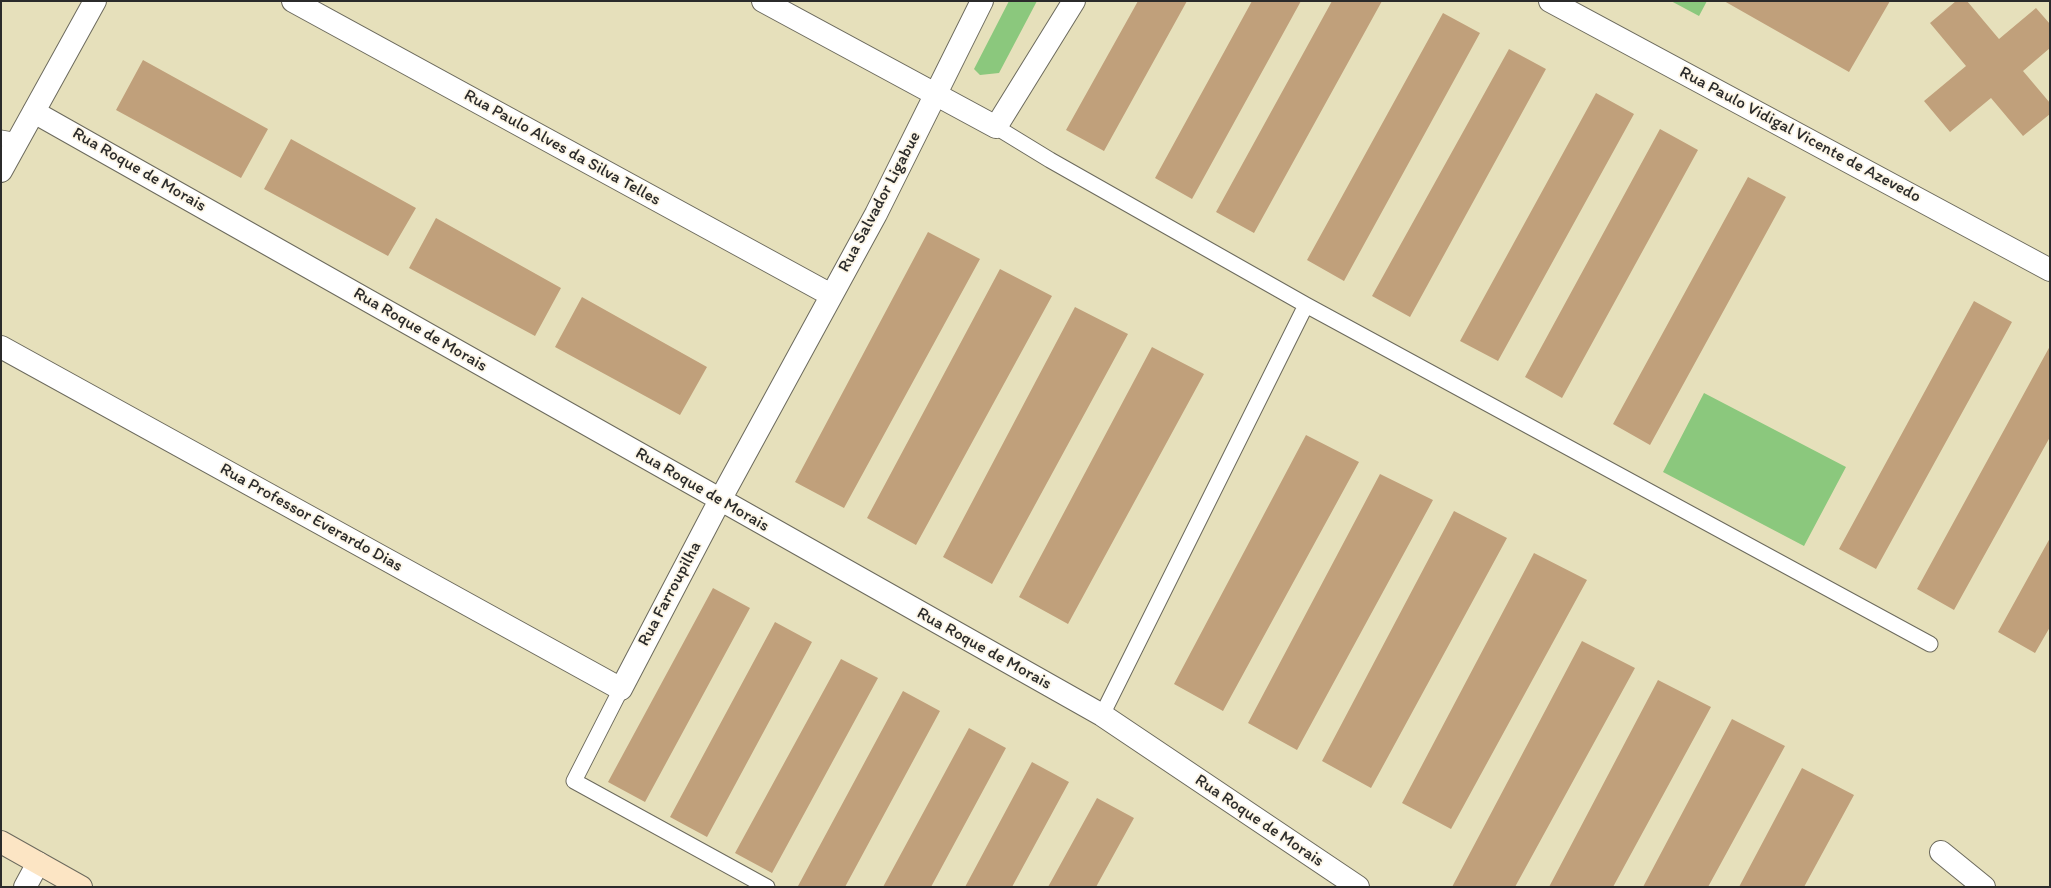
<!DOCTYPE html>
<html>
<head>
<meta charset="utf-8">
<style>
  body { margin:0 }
  #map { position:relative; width:2051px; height:888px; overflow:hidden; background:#e6e0bb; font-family:Itim,sans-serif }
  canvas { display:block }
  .frame { position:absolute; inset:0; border:2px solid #2b2b2b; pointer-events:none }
</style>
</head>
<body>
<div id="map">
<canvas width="2051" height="888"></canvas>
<div class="frame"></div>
</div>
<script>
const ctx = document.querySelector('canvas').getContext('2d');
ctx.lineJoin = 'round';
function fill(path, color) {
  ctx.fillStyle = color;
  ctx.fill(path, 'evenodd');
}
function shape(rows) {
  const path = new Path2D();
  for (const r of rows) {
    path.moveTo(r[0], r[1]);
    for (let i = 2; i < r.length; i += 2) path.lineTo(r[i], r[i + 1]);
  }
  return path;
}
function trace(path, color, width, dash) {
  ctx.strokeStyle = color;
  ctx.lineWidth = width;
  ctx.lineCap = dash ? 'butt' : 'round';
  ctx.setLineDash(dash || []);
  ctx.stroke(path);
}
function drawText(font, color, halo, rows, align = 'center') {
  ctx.font = font + ' Itim,sans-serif';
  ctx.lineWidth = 3.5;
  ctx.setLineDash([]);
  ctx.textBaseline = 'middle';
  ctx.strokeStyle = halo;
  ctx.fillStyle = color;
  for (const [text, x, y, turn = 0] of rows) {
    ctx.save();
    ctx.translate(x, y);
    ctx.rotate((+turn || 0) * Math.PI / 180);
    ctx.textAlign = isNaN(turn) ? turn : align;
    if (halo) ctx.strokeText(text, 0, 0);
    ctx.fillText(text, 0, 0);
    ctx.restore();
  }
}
const green = shape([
  [1009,1,1037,1,999,73,980,75,974,69],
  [1671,1,1707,1,1699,16],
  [1704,393,1846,467,1804,546,1663,472]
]);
const building = shape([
  [1138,1,1187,1,1104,151,1066,130],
  [1252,1,1301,1,1192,199,1155,178],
  [1332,1,1382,1,1254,233,1216,212],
  [1724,1,1890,1,1849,72],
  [1956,1,1967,1,1999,39,2036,8,2050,24,2050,48,2023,71,2050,103,2050,114,2023,136,1991,98,1950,132,1924,101,1966,66,1930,23],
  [1443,13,1480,33,1344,281,1307,260],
  [1509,49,1546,69,1410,317,1372,296],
  [143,60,268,129,241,178,116,110],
  [1596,93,1634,114,1498,361,1460,341],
  [1660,129,1698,150,1562,398,1525,377],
  [291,139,416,208,388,256,264,189],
  [1748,177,1786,197,1650,445,1613,424],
  [436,218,561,288,535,336,409,268],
  [928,232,980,259,844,508,795,482],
  [1000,269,1052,296,916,545,867,518],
  [582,297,707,367,680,415,555,347],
  [1974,301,2012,322,1876,569,1839,549],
  [1075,307,1128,334,992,584,943,557],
  [2050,346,2050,437,1954,610,1917,589],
  [1152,347,1204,374,1068,624,1019,597],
  [1306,435,1359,462,1223,711,1174,684],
  [1380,474,1433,500,1297,750,1248,723],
  [1454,511,1507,538,1371,788,1322,761],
  [2050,538,2050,627,2035,653,1998,632],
  [1534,553,1587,580,1451,829,1402,803],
  [713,588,750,608,645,802,608,782],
  [775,622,812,642,707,837,670,817],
  [1582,641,1635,668,1515,887,1452,887],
  [841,659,878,678,772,873,735,853],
  [1658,680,1711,707,1613,887,1549,887],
  [903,691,940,711,845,887,799,887,798,886],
  [1732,719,1785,746,1708,887,1643,887],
  [969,728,1006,748,931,887,883,887],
  [1032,762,1069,782,1012,887,965,887],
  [1802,768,1854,795,1804,887,1739,887],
  [1097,798,1134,818,1096,887,1048,887]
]);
const service = shape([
  [996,127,1050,160,1306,305,1930,644],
  [1,138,18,141],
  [621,689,574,781,767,887],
  [1102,715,1306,305]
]);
const minor = shape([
  [293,1,831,295],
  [763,1,996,127,1074,1],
  [1550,1,2050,270],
  [34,112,1102,715,1358,887],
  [1,347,621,689,720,500,876,214,982,1],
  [1941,852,1984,887],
  [25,887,38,863]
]);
const tertiary = shape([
  [1,171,95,1]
]);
const secondary = shape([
  [1,842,81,887]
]);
const streetNames = [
  ["Rua Paulo Vidigal Vicente de Azevedo",1800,135,28],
  ["Rua Paulo Alves da Silva Telles",562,148,29],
  ["Rua Roque de Morais",139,170,30],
  ["Rua Salvador Ligabue",880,202,-62],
  ["Rua Roque de Morais",420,330,30],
  ["Rua Roque de Morais",702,490,30],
  ["Rua Professor Everardo Dias",311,518,29],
  ["Rua Farroupilha",670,594,-62],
  ["Rua Roque de Morais",984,649,29],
  ["Rua Roque de Morais",1259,821,34]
];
fill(green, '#8bc87d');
fill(building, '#c0a07b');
trace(service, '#6c6a5d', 17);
trace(minor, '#6c6a5d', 24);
trace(tertiary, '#6c6a5d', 24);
trace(secondary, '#6c6a5d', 24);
trace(service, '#fff', 15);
trace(minor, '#fff', 22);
trace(tertiary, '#fff', 22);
trace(secondary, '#fce5c4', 22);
drawText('17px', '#2b2b2b', '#fcf5e5', streetNames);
</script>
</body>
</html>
